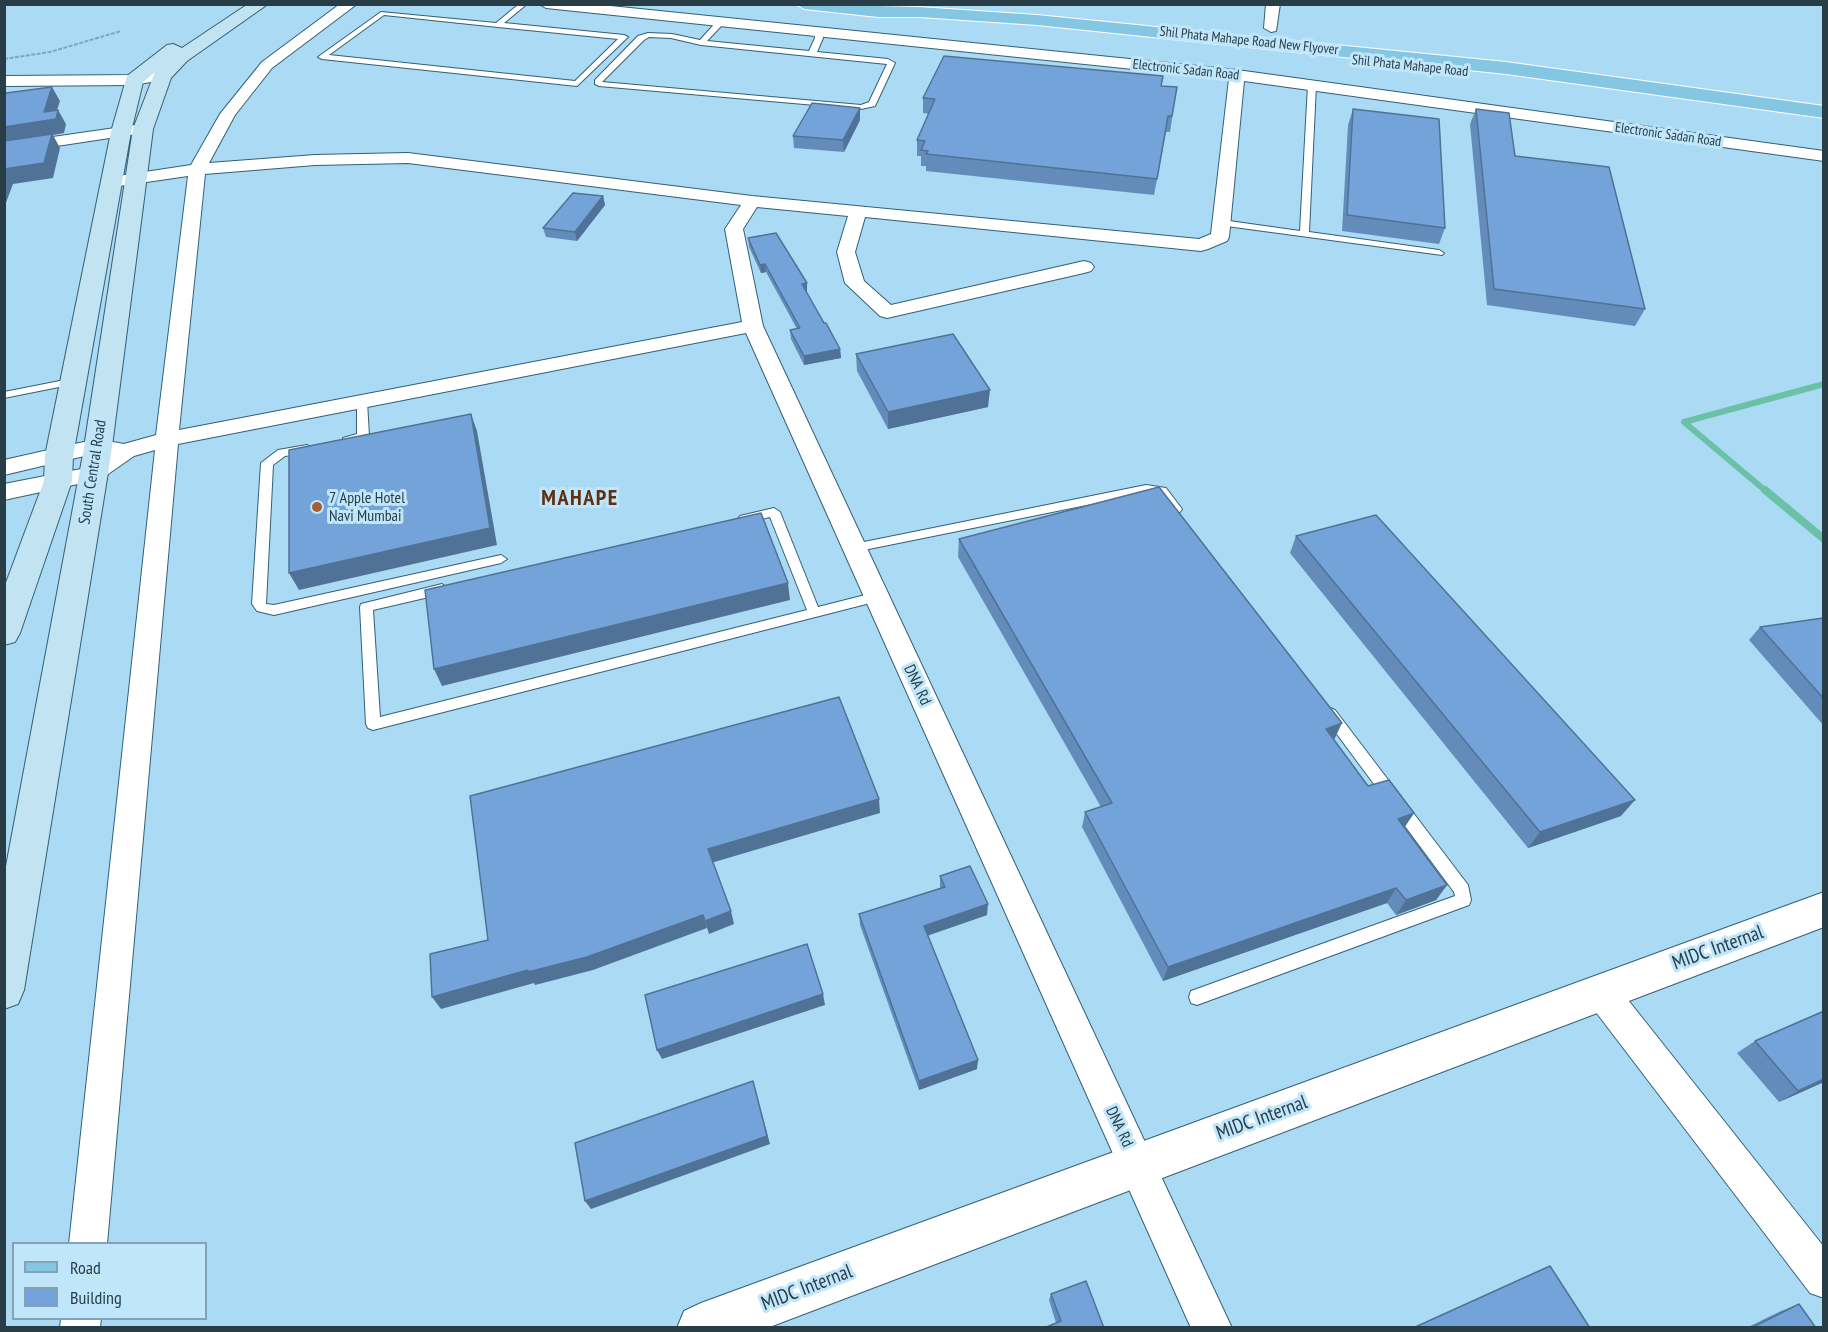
<!DOCTYPE html>
<html>
<head>
<meta charset="utf-8">
<style>
  body { margin:0 }
  #map { position:relative; width:1828px; height:1332px; overflow:hidden; background:#abdaf4; font-family:"PT Sans Narrow",sans-serif }
  canvas { display:block }
  .frame { position:absolute; inset:0; border:6px solid #293d47; pointer-events:none }
  .legend { position:absolute; left:12px; top:1242px; width:195px; height:78px; box-sizing:border-box; background:#c0e6fb; border:2px solid #84a2b3; margin:0; padding:8px 10px; list-style:none; font-size:18px; color:#293d47 }
  .legend li { display:flex; align-items:center; gap:12px; height:30px }
  .legend b { width:30px; border:2px solid #84a2b3 }
</style>
</head>
<body>
<div id="map">
<canvas width="1828" height="1332"></canvas>
<div class="frame"></div>
<ul class="legend">
<li><b style="height:8px;background:#85c7e3"></b>Road</li>
<li><b style="height:16px;background:#73a3d8"></b>Building</li>
</ul>
</div>
<script>
const ctx = document.querySelector('canvas').getContext('2d');
ctx.lineJoin = 'round';
function shape(rows) {
  const path = new Path2D();
  for (const r of rows) {
    path.moveTo(r[0], r[1]);
    for (let i = 2; i < r.length; i += 2) path.lineTo(r[i], r[i + 1]);
  }
  return path;
}
function trace(path, color, width, dash) {
  ctx.strokeStyle = color;
  ctx.lineWidth = width;
  ctx.lineCap = dash ? 'butt' : 'round';
  ctx.setLineDash(dash || []);
  ctx.stroke(path);
}
function fill(path, color) {
  ctx.fillStyle = color;
  ctx.fill(path, 'evenodd');
}
function drawText(font, color, halo, rows, align = 'center') {
  ctx.font = font + ' "PT Sans Narrow",sans-serif';
  ctx.lineWidth = 6;
  ctx.setLineDash([]);
  ctx.textBaseline = 'middle';
  ctx.strokeStyle = halo;
  ctx.fillStyle = color;
  for (const [text, x, y, turn = 0] of rows) {
    ctx.save();
    ctx.translate(x, y);
    ctx.rotate((+turn || 0) * Math.PI / 180);
    ctx.textAlign = isNaN(turn) ? turn : align;
    if (halo) ctx.strokeText(text, 0, 0);
    ctx.fillText(text, 0, 0);
    ctx.restore();
  }
}
const streamFar1 = shape([
  [1767,492,1684,422,1824,384]
]);
const stream = shape([
  [1765,490,1824,539]
]);
const path = shape([
  [4,59,50,52,121,31]
]);
const service = shape([
  [519,4,527,4,504,23,624,35,628,37,577,86,322,59,318,57,381,12,496,23,519,4],
  [384,15,498,27,618,39,575,81,329,55,384,15],
  [718,20,725,22,707,41,809,51,815,38,814,32,818,30,822,32,823,38,817,52,888,59,895,63,875,106,861,109,599,86,595,84,595,80,638,36,648,33,672,34,700,40,718,20],
  [649,37,671,38,701,45,887,64,869,102,861,105,602,82,644,40,649,37],
  [1312,83,1316,85,1309,232,1439,250,1444,253,1442,255,1219,225,1217,223,1222,220,1300,231,1308,85,1312,83],
  [75,378,80,381,79,383,4,398,4,392,75,378],
  [362,398,367,401,369,436,351,444,343,444,343,438,357,434,357,401,362,398],
  [307,445,313,449,311,452,285,456,273,465,266,604,274,605,501,555,507,559,501,563,274,615,257,611,252,604,261,463,278,450,307,445],
  [1146,485,1166,488,1182,509,1180,512,1172,512,1158,494,1146,493,854,552,848,548,854,544,1146,485],
  [774,508,780,512,818,607,877,592,882,594,883,597,882,600,373,730,368,728,366,724,360,607,361,604,442,584,448,589,442,594,373,610,380,717,807,610,770,517,744,523,738,519,740,516,774,508],
  [1330,708,1335,710,1468,885,1471,900,1469,905,1197,1005,1191,1003,1189,997,1191,991,1455,896,1454,892,1325,718,1323,714,1325,710,1330,708]
]);
const minor = shape([
  [340,4,357,4,272,68,235,115,209,163,315,155,408,153,752,196,1199,239,1211,234,1229,79,546,8,539,4,591,4,1237,70,1824,151,1824,161,1244,81,1229,237,1227,241,1208,249,1201,251,865,217,855,252,864,281,891,305,1084,261,1091,263,1094,267,1091,271,1084,273,887,318,880,316,845,283,837,252,848,216,757,207,743,229,763,326,1232,1328,1191,1328,746,333,178,444,107,1244,69,1244,155,450,134,456,101,479,4,500,4,484,86,468,105,455,97,453,4,475,4,460,97,439,124,444,156,435,188,176,112,187,106,186,103,182,106,178,112,177,191,165,220,114,262,62,340,4],
  [408,163,741,205,725,229,742,322,179,430,205,174,315,165,408,163],
  [1266,4,1280,4,1276,31,1271,32,1264,28,1266,4],
  [162,71,167,73,170,76,167,79,134,85,4,86,4,76,134,75,162,71],
  [143,124,151,129,149,132,4,154,4,144,143,124],
  [1601,976,1613,981,1824,1247,1824,1298,1810,1293,1589,1003,1584,992,1589,981,1601,976],
  [61,1318,101,1318,100,1328,60,1328,61,1318]
]);
const tertiary = shape([
  [1824,892,1824,927,767,1328,677,1328,684,1311,701,1303,1824,892]
]);
const secondary = shape([
  [248,4,268,4,187,61,171,78,153,129,111,454,24,990,18,1004,4,1009,4,877,83,454,133,129,155,72,143,82,131,132,73,456,72,481,20,633,15,642,4,645,4,588,44,481,45,456,111,132,127,76,167,45,173,44,182,48,248,4]
]);
const primary = shape([
  [796,4,919,7,1037,15,1506,62,1824,106,1824,118,1506,74,1037,25,919,17,878,17,804,9,796,4]
]);
const wall = shape([
  [1162,86,1177,87,1170,132,1166,132,1154,195,926,171,926,166,921,166,921,156,917,156,917,140,929,114,923,113,923,98],
  [1353,109,1445,228,1439,244,1342,231,1348,125],
  [1476,109,1645,309,1635,326,1487,305,1470,124],
  [860,120,844,152,794,148,793,136],
  [603,196,605,205,577,241,546,237,543,228],
  [748,238,807,292,806,292,824,323,840,349,841,358,804,365,791,339,790,330,797,329,766,272,761,273,749,247],
  [856,354,988,407,888,429,857,371],
  [1296,536,1621,816,1528,848,1290,553],
  [959,539,1334,740,1368,786,1414,813,1404,828,1447,885,1436,900,1396,915,1387,903,1163,981,1082,827,1085,812,1101,807,958,557],
  [1824,619,1824,726,1749,640,1760,627],
  [940,876,987,915,928,935,977,1069,919,1090,860,925,859,914,940,888],
  [1824,1011,1824,1082,1779,1102,1737,1053,1755,1041],
  [1051,1294,1104,1328,1056,1323,1049,1300],
  [1799,1304,1816,1328,1746,1328,1781,1311]
]);
const shadedWall = shape([
  [52,87,60,101,54,119,58,110,66,124,64,133,53,135,60,148,53,178,13,184,4,208,4,127,44,112],
  [860,108,860,120,844,152,843,140],
  [603,196,605,205,577,241,575,232],
  [765,264,766,272,761,273,760,265],
  [807,283,807,292,802,293,802,284],
  [840,349,841,358,804,365,804,356],
  [990,390,988,407,888,429,888,412],
  [471,414,477,431,497,545,299,590,289,573],
  [788,583,790,600,442,686,434,669],
  [1342,723,1334,740,1326,729],
  [879,799,880,813,711,863,708,849],
  [1635,800,1621,816,1528,848,1540,832],
  [1414,813,1404,828,1398,819],
  [1447,885,1436,900,1396,915,1406,900],
  [1396,888,1387,903,1163,981,1168,967],
  [988,904,987,915,924,937,924,926],
  [731,911,734,924,709,934,705,921],
  [703,915,707,928,593,970,535,985,534,983,441,1009,432,997,528,970],
  [823,994,825,1005,662,1059,657,1050],
  [978,1060,977,1069,919,1090,919,1081],
  [1824,1079,1824,1082,1779,1102,1798,1091],
  [753,1081,770,1144,591,1209,585,1201]
]);
const building = shape([
  [944,56,1163,76,1161,86,1177,87,1172,116,1168,116,1157,179,926,154,928,151,921,150,925,141,917,140,935,99,923,98,944,56],
  [52,87,44,112,58,110,56,119,4,127,4,97,6,93,52,87],
  [812,103,860,108,843,140,793,136,812,103],
  [1353,109,1439,119,1445,228,1347,215,1353,109],
  [1476,109,1509,113,1515,156,1609,167,1645,309,1494,289,1476,109],
  [52,134,44,163,4,169,4,141,52,134],
  [573,193,603,196,575,232,543,228,573,193],
  [776,233,807,283,802,284,824,323,826,323,840,349,804,356,790,330,800,328,765,264,760,265,748,238,776,233],
  [953,334,990,390,888,412,856,354,953,334],
  [471,414,490,528,289,573,289,450,471,414],
  [1159,487,1342,723,1326,729,1368,786,1389,780,1414,813,1398,819,1447,885,1406,900,1396,888,1168,967,1085,812,1112,803,959,539,1159,487],
  [761,513,788,583,434,669,425,590,761,513],
  [1376,515,1635,800,1540,832,1296,536,1376,515],
  [1823,618,1824,619,1824,699,1760,627,1823,618],
  [839,697,879,799,708,849,731,911,705,921,703,915,587,957,528,972,528,970,432,997,430,954,488,940,470,796,839,697],
  [970,866,988,904,924,926,978,1060,919,1081,859,914,945,887,940,876,970,866],
  [807,944,823,994,657,1050,645,995,807,944],
  [1824,1011,1824,1079,1798,1091,1755,1041,1824,1011],
  [753,1081,767,1136,585,1201,575,1143,753,1081],
  [1550,1266,1590,1328,1413,1328,1550,1266],
  [1086,1281,1104,1328,1044,1328,1061,1321,1051,1294,1086,1281],
  [1799,1304,1816,1328,1751,1328,1799,1304]
]);
const markers = [
  [317,507,6,"#a35e31"]
];
const farStreetnames = [
  ["Shil Phata Mahape Road New Flyover",1249,41,6],
  ["Shil Phata Mahape Road",1410,66,6],
  ["Electronic Sadan Road",1186,70,6],
  ["Electronic Sadan Road",1668,135,8]
];
const streetNames = [
  ["South Central Road",93,472,-81],
  ["DNA Rd",917,685,65],
  ["DNA Rd",1119,1127,65]
];
const poiNames = [
  ["7 Apple Hotel",329,498],
  ["Navi Mumbai",329,516]
];
const nearStreetnames = [
  ["MIDC Internal",1718,948,-20],
  ["MIDC Internal",1262,1118,-20],
  ["MIDC Internal",807,1288,-21]
];
const districtNames = [
  ["MAHAPE",580,499]
];
trace(streamFar1, '#6ac1a7', 6);
trace(stream, '#6ac1a7', 8);
trace(service, '#336076', 2);
trace(minor, '#336076', 2);
trace(tertiary, '#336076', 2);
trace(secondary, '#336076', 2);
trace(primary, '#fff', 2);
trace(path, '#80a6bb', 2, [4, 1.5]);
fill(service, '#fff');
fill(minor, '#fff');
fill(tertiary, '#fff');
fill(secondary, '#c2e3f1');
fill(primary, '#85c7e3');
fill(wall, '#638cba');
fill(shadedWall, '#507297');
fill(building, '#73a3d8');
trace(building, '#507297', 1.5);
for (const [x, y, r, color] of markers) {
  const dot = new Path2D();
  dot.arc(x, y, r, 0, 2 * Math.PI);
  ctx.fillStyle = color;
  ctx.fill(dot);
  trace(dot, '#c0e6fb', 2);
}
drawText('14px', '#293d47', '#c0e6fb', farStreetnames);
drawText('16px', '#293d47', '#c0e6fb', streetNames);
drawText('16px', '#293d47', '#c0e6fb', poiNames, 'left');
drawText('20px', '#293d47', '#c0e6fb', nearStreetnames);
ctx.letterSpacing = '1.5px';
drawText('bold 22px', '#5f3111', '#c0e6fb', districtNames);
ctx.letterSpacing = '0px';
</script>
</body>
</html>
